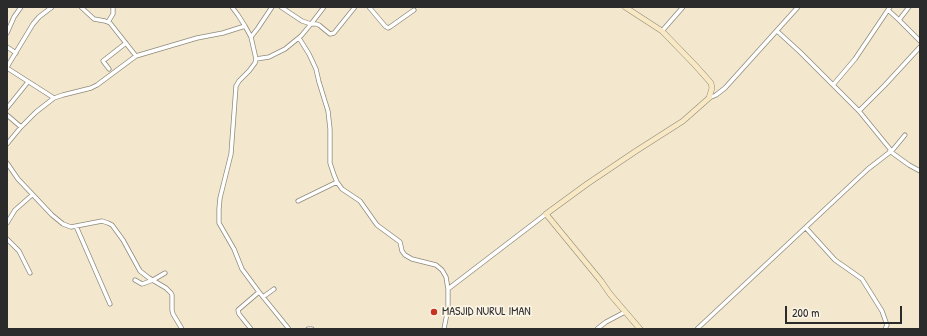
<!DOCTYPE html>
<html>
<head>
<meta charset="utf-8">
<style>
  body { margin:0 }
  #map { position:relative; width:927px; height:336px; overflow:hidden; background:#f3e8ce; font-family:"Patrick Hand",sans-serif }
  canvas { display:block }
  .frame { position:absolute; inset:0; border:8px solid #2b2b2b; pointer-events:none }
  .scale { position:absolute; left:785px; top:306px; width:117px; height:18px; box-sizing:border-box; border:2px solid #2b2b2b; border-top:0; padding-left:5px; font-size:12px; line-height:14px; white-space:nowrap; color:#2b2b2b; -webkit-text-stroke:3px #fcf5e5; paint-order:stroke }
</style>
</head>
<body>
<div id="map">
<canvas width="927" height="336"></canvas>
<div class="frame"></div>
<div class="scale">200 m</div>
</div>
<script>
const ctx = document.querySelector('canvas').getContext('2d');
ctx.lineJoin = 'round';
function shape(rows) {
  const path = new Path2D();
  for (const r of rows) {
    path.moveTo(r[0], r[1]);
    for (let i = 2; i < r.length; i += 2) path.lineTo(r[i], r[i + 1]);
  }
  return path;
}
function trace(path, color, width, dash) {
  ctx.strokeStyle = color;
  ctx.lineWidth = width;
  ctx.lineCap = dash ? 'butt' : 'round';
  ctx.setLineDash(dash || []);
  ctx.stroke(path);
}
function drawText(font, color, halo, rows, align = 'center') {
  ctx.font = font + ' "Patrick Hand",sans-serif';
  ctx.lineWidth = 3.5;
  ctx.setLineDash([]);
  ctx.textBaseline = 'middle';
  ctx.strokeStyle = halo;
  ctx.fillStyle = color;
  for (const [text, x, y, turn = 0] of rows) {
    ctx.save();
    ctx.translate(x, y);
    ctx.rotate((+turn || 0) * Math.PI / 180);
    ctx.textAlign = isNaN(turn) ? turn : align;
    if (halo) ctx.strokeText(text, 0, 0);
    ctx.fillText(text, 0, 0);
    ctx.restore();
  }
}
const street = shape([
  [81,7,94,19,105,21,110,23,136,56],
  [281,7,302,21,311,24,324,7],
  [369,7,385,26,388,28,390,27,414,10],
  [888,10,899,20,920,41],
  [899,20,909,7],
  [108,22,113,14,113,7],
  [245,26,251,37,256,59,269,57,285,49,301,36,311,24,316,24,319,25,330,34,334,33,355,7],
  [662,31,683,7],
  [777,31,800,52,859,111],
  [7,33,14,17,21,7],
  [251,37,258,28,272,7],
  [299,38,309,54,316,69,319,82,328,111,330,129,330,163,334,175,337,182,342,189,360,201,377,225,400,242,402,251,405,255,412,259,436,265,442,270,446,277,448,289,546,214],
  [7,47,16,53],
  [256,59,255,63,249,71,239,81,236,86,231,154,220,198,219,209,219,223,234,249,242,269,259,292,289,329],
  [7,67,33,24,39,17,52,7],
  [7,68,54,98],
  [109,69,103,61,126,43],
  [833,85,855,59,890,7],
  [709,98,716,95,725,88,798,7],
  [7,108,28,82],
  [7,115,21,127],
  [905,135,891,152,909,165,920,171],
  [7,144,21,127,36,112,54,98,63,95,91,88,97,85,136,56,197,38,223,33,245,26,238,15,232,7],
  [7,163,18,179,52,215,63,224,71,227,102,221,108,223,112,225,123,240,140,271,149,278,166,288,171,293,172,295,172,310,173,314,182,329],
  [298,201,337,182],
  [7,223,15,210,32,195],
  [76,226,110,304],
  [806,228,835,260,862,279,882,311,887,325,885,329],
  [7,239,19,251,30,273],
  [135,280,142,284,145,283,153,280,165,273],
  [263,297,274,289],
  [251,329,239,314,238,310,259,292],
  [308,329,312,329],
  [444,329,448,308,448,289],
  [597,329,606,322,625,312],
  [697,329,868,169,890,152,890,149,859,111,885,85,920,47]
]);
const secondary = shape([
  [625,7,662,31,695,65,711,83,712,88,709,98,683,121,636,151,587,184,546,214,601,281,610,294,640,329]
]);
const markers = [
  [434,312,4,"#c8321e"]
];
const poiNames = [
  ["MASJID NURUL IMAN",442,312]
];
trace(street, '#8f8a7c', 5);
trace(secondary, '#8f8a7c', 6);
trace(street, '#fff', 3.5);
trace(secondary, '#f8e8c3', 5);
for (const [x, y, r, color] of markers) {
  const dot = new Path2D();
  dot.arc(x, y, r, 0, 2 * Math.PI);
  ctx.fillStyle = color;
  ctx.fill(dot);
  trace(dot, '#fcf5e5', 1.5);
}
drawText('12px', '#2b2b2b', '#fcf5e5', poiNames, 'left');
</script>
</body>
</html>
